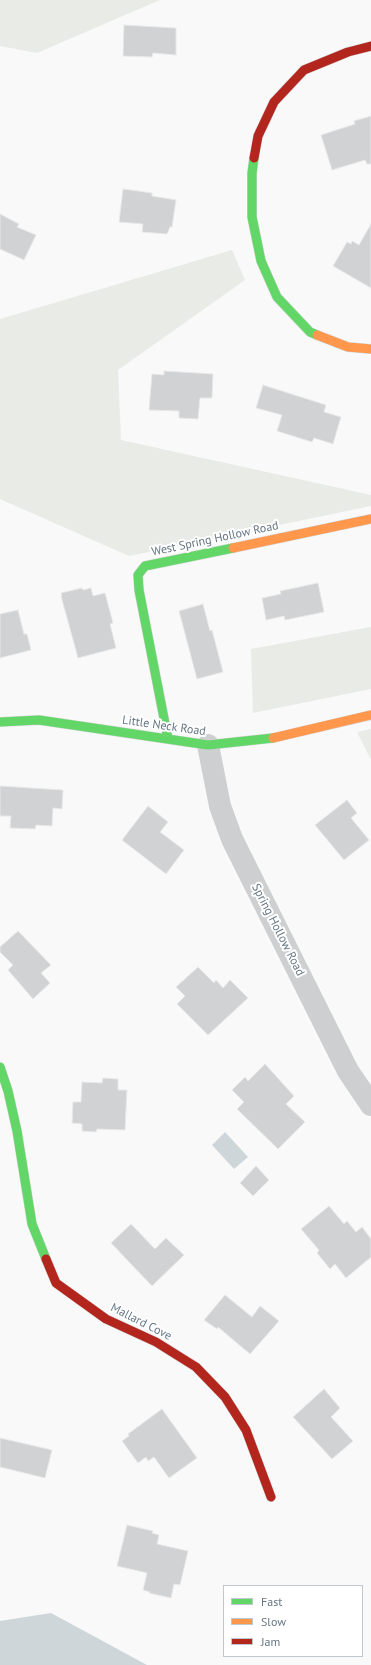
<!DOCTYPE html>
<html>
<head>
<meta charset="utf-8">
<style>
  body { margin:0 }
  #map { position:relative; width:371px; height:1665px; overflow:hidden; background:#f9f9f9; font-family:"PT Sans",sans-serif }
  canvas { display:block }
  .legend { position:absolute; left:223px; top:1585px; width:140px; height:72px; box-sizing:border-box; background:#fff; border:1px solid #c1c8cd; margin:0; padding:5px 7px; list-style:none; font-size:12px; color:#657683 }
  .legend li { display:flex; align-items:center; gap:8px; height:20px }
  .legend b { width:20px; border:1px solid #c1c8cd }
</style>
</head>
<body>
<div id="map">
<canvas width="371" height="1665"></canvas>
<ul class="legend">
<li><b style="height:5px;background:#63d668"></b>Fast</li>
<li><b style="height:5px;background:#ff974d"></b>Slow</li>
<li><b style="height:5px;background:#b3261e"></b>Jam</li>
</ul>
</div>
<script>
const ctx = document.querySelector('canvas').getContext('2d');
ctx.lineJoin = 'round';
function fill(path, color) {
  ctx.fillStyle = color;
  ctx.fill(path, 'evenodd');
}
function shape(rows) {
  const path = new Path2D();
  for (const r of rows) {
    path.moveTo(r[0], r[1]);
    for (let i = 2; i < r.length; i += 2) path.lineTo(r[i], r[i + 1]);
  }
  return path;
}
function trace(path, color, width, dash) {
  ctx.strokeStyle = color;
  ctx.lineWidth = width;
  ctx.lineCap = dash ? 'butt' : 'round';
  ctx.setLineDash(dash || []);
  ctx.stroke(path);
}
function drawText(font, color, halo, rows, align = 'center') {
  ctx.font = font + ' "PT Sans",sans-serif';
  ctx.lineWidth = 4;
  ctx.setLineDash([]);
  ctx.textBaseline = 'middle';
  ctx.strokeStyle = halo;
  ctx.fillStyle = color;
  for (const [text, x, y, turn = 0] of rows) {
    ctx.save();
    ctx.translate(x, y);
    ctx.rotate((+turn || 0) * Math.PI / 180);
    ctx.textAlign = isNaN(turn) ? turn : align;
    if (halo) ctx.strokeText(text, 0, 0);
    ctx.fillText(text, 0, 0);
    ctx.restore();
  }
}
const green = shape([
  [0,0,160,0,37,53,0,46],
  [232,250,245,280,118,370,121,440,371,495,371,506,129,556,0,499,0,319],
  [371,627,371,689,253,713,251,649],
  [371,729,371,760,357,732]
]);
const water = shape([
  [225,1132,248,1157,234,1169,212,1145],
  [51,1613,147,1665,0,1665,0,1621]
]);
const building = shape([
  [124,25,176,28,176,55,153,53,152,57,123,56,124,25],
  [371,116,371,164,367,164,365,160,332,170,321,135,355,124,354,121,371,116],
  [123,189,152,193,152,196,176,200,172,227,170,227,167,234,142,232,143,224,119,222,123,189],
  [0,214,19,224,17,227,36,235,24,260,0,249,0,214],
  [371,224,371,288,333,266,347,242,351,244,352,241,359,245,371,224],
  [164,371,213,374,212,398,200,398,198,419,179,418,179,411,149,410,152,374,164,375,164,371],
  [263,385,326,405,324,412,341,417,333,444,314,438,312,442,277,431,282,415,256,408,263,385],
  [318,583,324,612,285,620,284,616,266,620,262,598,281,594,280,591,318,583],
  [82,588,83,590,91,588,93,596,105,593,113,623,110,624,116,648,78,658,61,596,62,596,61,593,82,588],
  [203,604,210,631,212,630,223,672,197,679,179,611,203,604],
  [18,610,24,634,27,634,31,650,0,658,0,614,18,610],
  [0,786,63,790,62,809,53,808,52,826,36,825,35,829,10,828,11,816,0,816,0,786],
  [347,800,357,813,351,818,369,840,344,860,315,825,347,800],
  [148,806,168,822,160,832,184,850,166,874,122,840,148,806],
  [18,931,51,965,41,973,50,983,33,999,8,970,13,965,0,952,0,947,18,931],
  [198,967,214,983,216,980,223,988,230,980,248,998,208,1035,177,1004,185,996,176,987,198,967],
  [265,1064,294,1096,286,1104,305,1122,278,1149,237,1109,244,1102,232,1090,245,1077,248,1081,265,1064],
  [103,1078,118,1079,118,1090,127,1090,125,1130,97,1129,96,1132,82,1131,82,1124,72,1123,73,1102,81,1102,82,1082,102,1083,103,1078],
  [256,1166,269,1180,253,1196,240,1183,256,1166],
  [329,1206,344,1224,347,1221,356,1232,362,1227,371,1239,371,1257,346,1278,335,1264,330,1269,317,1253,319,1250,301,1229,329,1206],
  [131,1224,155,1249,166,1238,184,1255,152,1286,111,1243,131,1224],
  [225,1295,252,1317,260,1306,279,1321,250,1354,218,1327,217,1329,204,1320,225,1295],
  [324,1389,340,1408,331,1417,353,1441,332,1459,293,1417,324,1389],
  [162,1409,197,1458,169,1478,154,1457,148,1461,146,1457,138,1463,122,1441,129,1436,128,1434,162,1409],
  [0,1438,52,1450,45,1478,0,1467,0,1438],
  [127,1525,153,1531,152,1533,159,1535,157,1544,188,1551,180,1585,174,1584,171,1598,149,1593,150,1592,143,1590,147,1573,117,1566,127,1525]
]);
const street = shape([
  [208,745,220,806,232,839,348,1071,371,1105]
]);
const fast = shape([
  [254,158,252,173,252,217,261,261,277,297,310,332,317,335],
  [0,722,39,720,208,745,273,738],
  [168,739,139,590,138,575,145,566,233,548],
  [0,1067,8,1091,17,1131,32,1224,46,1259]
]);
const slow = shape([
  [317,335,348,347,371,349],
  [233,548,371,519],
  [273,738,371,715]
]);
const jam = shape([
  [254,158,258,136,274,102,304,70,348,52,371,46],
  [46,1259,56,1283,106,1319,156,1342,196,1367,225,1397,246,1430,271,1497]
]);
const streetNames = [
  ["West Spring Hollow Road",215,539,-12],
  ["Little Neck Road",164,726,8],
  ["Spring Hollow Road",278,930,63],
  ["Mallard Cove",141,1322,27]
];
fill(green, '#e8ebe6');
fill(water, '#ced6d9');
fill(building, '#d0d2d3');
trace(building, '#e8e8e8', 1);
trace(fast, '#d5d6d7', 10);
trace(slow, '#d5d6d7', 10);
trace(jam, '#d5d6d7', 10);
trace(street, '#cecfd0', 22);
trace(fast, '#63d668', 9);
trace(slow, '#ff974d', 9);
trace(jam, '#b3261e', 9);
drawText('12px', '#657683', '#fff', streetNames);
</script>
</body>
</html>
